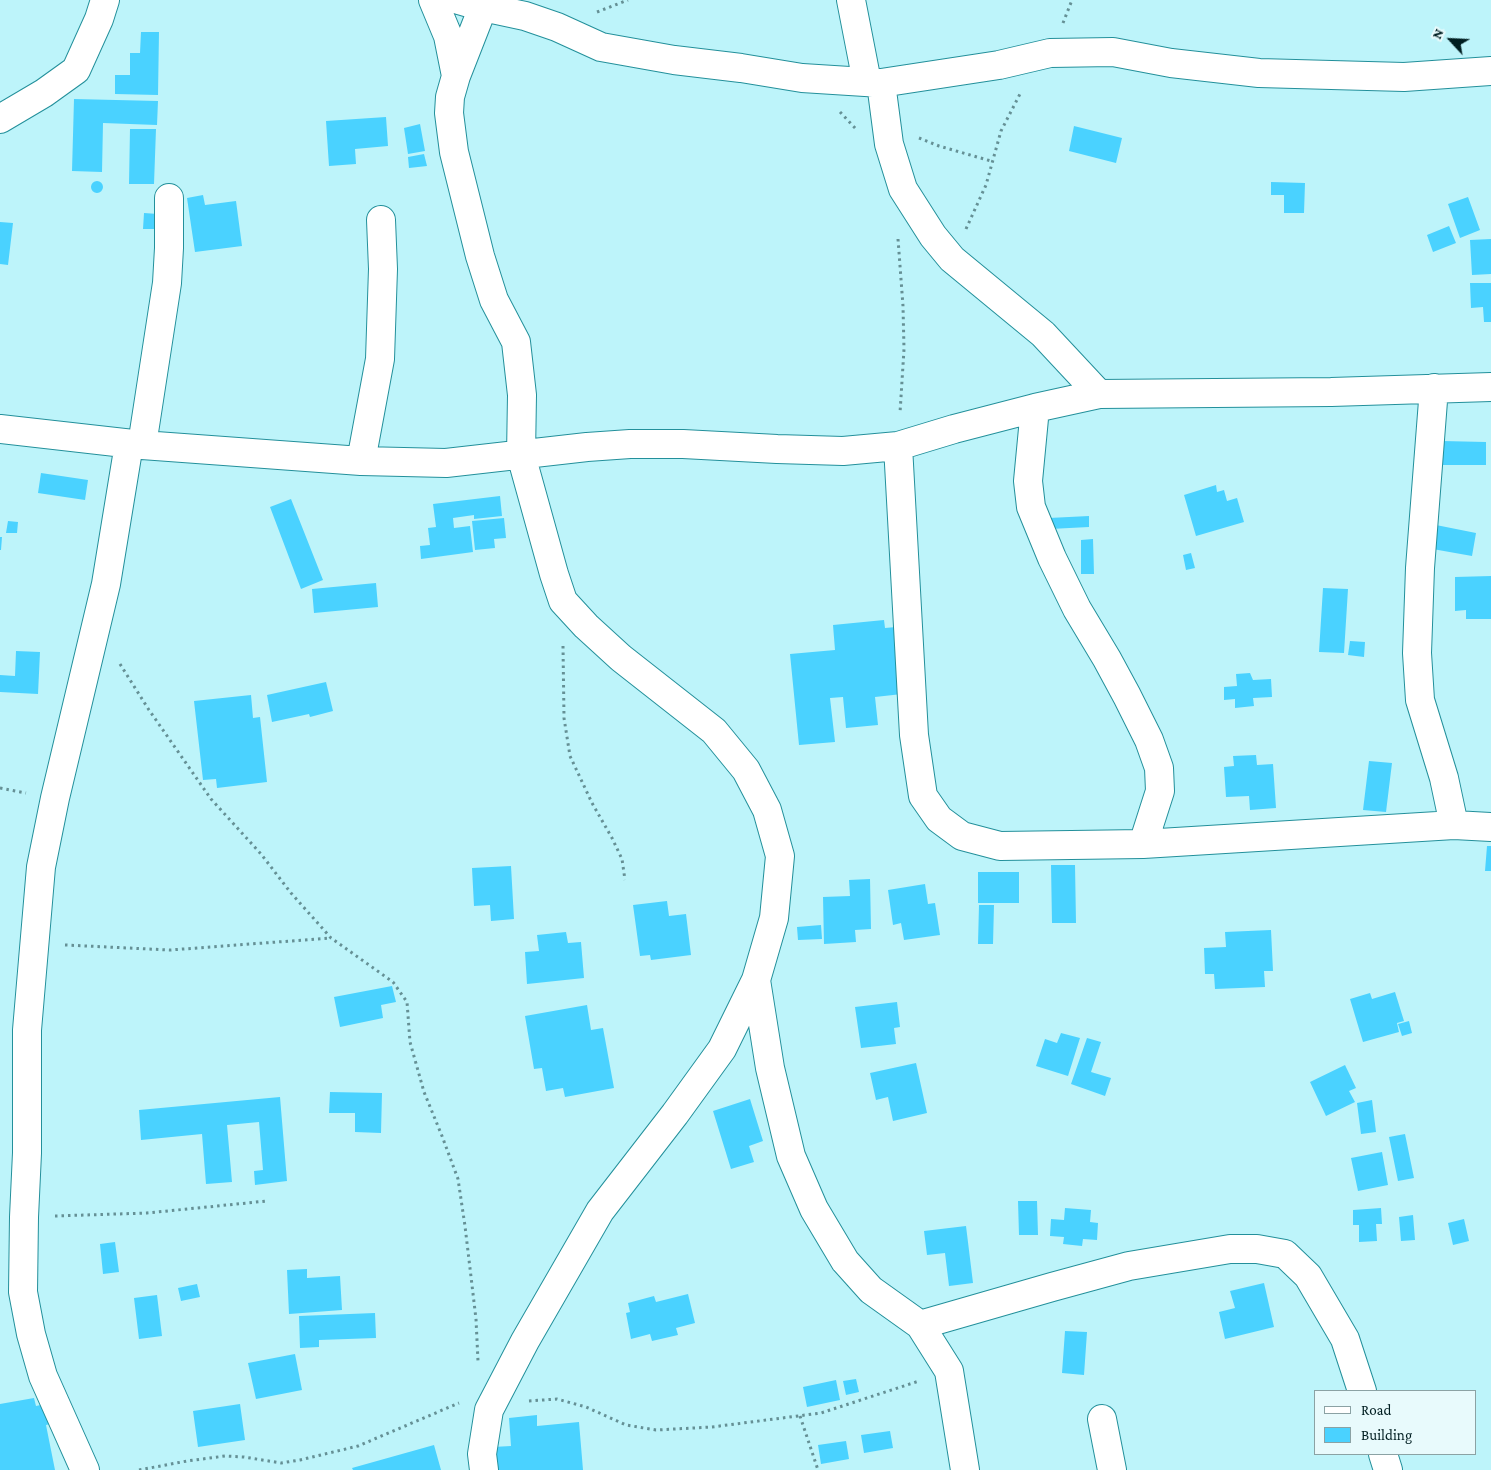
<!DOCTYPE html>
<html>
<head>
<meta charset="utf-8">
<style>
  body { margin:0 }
  #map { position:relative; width:1491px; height:1470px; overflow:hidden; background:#bdf4fa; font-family:"Crimson Pro",serif }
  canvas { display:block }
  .legend { position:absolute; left:1314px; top:1390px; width:162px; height:65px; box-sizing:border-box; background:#e8fafc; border:1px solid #8ba2a4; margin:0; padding:6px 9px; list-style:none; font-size:15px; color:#001e21 }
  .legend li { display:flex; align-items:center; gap:10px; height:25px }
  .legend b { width:25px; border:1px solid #8ba2a4 }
  .north { position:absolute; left:1426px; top:15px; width:50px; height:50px; -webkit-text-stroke:4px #e8fafc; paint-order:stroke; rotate:295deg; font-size:14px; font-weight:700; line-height:20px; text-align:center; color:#001e21 }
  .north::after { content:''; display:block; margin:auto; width:18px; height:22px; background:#001e21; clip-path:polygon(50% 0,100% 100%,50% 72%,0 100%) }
</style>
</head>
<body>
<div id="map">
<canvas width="1491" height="1470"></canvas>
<ul class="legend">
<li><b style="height:6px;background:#fff"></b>Road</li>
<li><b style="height:14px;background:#4ad2ff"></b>Building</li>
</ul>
<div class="north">N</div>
</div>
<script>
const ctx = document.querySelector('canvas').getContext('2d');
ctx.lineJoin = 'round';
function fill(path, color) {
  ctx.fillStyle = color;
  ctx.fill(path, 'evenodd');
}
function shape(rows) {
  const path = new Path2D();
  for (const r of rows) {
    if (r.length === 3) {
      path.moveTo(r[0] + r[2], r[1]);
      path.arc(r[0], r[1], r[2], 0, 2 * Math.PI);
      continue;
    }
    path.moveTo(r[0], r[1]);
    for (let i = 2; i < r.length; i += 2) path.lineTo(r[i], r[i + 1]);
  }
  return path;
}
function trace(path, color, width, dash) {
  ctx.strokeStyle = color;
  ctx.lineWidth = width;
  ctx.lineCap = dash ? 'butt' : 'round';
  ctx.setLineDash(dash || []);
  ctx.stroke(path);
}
const building = shape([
  [141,32,159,32,158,95,115,94,115,75,130,75,130,53,140,53],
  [74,99,158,101,157,125,103,123,102,172,72,171],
  [386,117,388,146,355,149,356,164,329,166,326,121],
  [420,124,425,151,408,154,404,128],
  [1074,126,1122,138,1116,163,1069,151],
  [130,129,156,129,154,184,129,184],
  [424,154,427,166,409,168,408,157],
  [97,187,6],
  [1271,182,1305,183,1304,213,1284,213,1284,195,1271,195],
  [203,195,205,205,236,201,242,246,195,252,187,198],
  [1468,197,1480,230,1460,238,1448,204],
  [144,213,158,214,157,229,143,229],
  [0,222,13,223,8,265,0,264],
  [1449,226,1456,243,1433,252,1427,235],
  [1491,239,1491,274,1472,275,1470,240],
  [1470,283,1491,283,1491,322,1484,322,1483,307,1471,308],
  [1442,441,1486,442,1486,465,1441,465],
  [41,473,88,480,85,500,38,493],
  [1216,485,1217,492,1224,490,1227,501,1237,498,1244,522,1196,536,1184,495],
  [500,496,502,516,474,519,474,515,453,518,454,528,470,526,473,552,421,559,420,546,430,545,428,528,436,527,433,504],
  [291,499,323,580,301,589,270,507],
  [1089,516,1089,527,1050,529,1049,518],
  [504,518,506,538,494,539,495,548,475,550,472,521],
  [8,521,18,522,17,533,6,533],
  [1431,524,1476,533,1472,556,1427,548],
  [0,537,2,537,1,550,0,550],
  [1093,539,1094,574,1081,574,1081,540],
  [1191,553,1195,568,1186,570,1183,555],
  [1491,576,1491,619,1466,619,1466,610,1455,611,1455,577],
  [376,583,378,607,314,613,312,589],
  [1323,588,1348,589,1344,653,1319,652],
  [884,620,885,628,896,627,902,694,875,697,878,725,846,728,843,697,830,698,835,742,799,745,790,654,835,650,833,625],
  [1350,641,1365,642,1364,657,1348,655],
  [16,651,40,652,38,694,0,692,0,675,15,676],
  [1250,673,1253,680,1271,679,1272,697,1253,698,1254,706,1235,708,1235,699,1224,700,1224,687,1237,686,1236,674],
  [326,682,333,711,310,717,309,714,272,722,267,695],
  [251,695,253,718,260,717,267,782,217,788,216,779,203,780,194,701],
  [1256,755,1257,765,1273,764,1276,808,1250,810,1249,796,1226,797,1224,767,1234,766,1233,756],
  [1369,761,1392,763,1386,812,1363,810],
  [1487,846,1491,846,1491,871,1485,871],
  [1051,865,1075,865,1076,923,1052,923],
  [511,866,514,919,491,921,490,905,474,906,472,868],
  [978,872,1019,872,1019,903,978,903],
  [870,879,871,929,855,930,856,942,824,944,823,897,850,896,849,880],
  [925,884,928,904,935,903,940,935,904,940,901,923,893,925,888,890],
  [667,901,669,916,686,914,691,955,651,960,650,955,640,956,633,905],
  [979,905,994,905,993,944,978,944],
  [821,925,822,939,798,940,797,927],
  [1271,930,1273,971,1264,971,1265,987,1215,989,1214,974,1205,974,1204,948,1226,947,1225,932],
  [566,932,568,943,581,942,584,978,527,984,525,952,539,951,537,935],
  [392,986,396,1002,381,1005,383,1018,340,1027,334,997],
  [1395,992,1404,1021,1397,1023,1399,1032,1363,1042,1350,999,1370,993,1372,999],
  [897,1002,900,1027,894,1028,896,1044,861,1048,855,1007],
  [587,1005,591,1030,603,1028,614,1088,565,1097,563,1088,546,1091,542,1068,534,1069,525,1016],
  [1409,1021,1412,1033,1402,1036,1398,1024],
  [1061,1033,1080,1038,1068,1076,1036,1066,1045,1039,1057,1043],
  [1087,1038,1101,1042,1091,1072,1111,1078,1105,1096,1071,1084],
  [916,1063,927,1113,893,1121,888,1097,876,1100,870,1073],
  [1345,1065,1356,1088,1349,1091,1355,1102,1326,1116,1310,1082],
  [330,1092,382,1093,381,1133,355,1132,355,1113,329,1113],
  [280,1097,287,1181,255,1185,254,1171,263,1170,259,1122,227,1125,232,1182,206,1184,202,1134,141,1140,139,1110],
  [750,1099,763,1141,749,1146,754,1162,731,1169,713,1111],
  [1372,1100,1376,1132,1361,1134,1357,1103],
  [1405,1134,1414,1178,1398,1181,1389,1137],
  [1382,1152,1388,1185,1358,1191,1351,1158],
  [1018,1201,1037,1201,1038,1235,1019,1235],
  [1065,1208,1091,1210,1090,1222,1098,1223,1097,1240,1083,1239,1082,1246,1063,1244,1064,1237,1050,1236,1051,1219,1064,1220],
  [1381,1208,1382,1224,1376,1224,1377,1241,1359,1242,1359,1225,1353,1225,1353,1210],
  [1413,1215,1415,1240,1401,1241,1399,1217],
  [1464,1219,1469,1241,1453,1245,1448,1223],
  [966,1226,973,1283,949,1286,945,1253,927,1255,924,1231],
  [115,1242,119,1272,103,1274,100,1244],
  [307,1269,307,1278,340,1276,342,1310,289,1314,287,1270],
  [1264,1283,1274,1327,1225,1339,1219,1312,1235,1308,1230,1291],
  [197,1284,200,1297,181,1301,178,1288],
  [688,1294,695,1323,676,1328,678,1335,652,1341,650,1334,631,1339,626,1313,630,1312,628,1303,654,1296,656,1302],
  [157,1295,162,1336,139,1339,134,1298],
  [375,1313,376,1338,319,1340,319,1347,300,1348,299,1316],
  [1065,1331,1087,1332,1084,1375,1062,1373],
  [295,1354,302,1390,256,1399,248,1363],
  [856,1379,859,1392,846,1395,843,1381],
  [836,1380,840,1400,807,1407,803,1387],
  [34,1398,36,1406,50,1403,54,1423,46,1425,55,1470,0,1470,0,1404],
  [240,1404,245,1440,198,1447,193,1411],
  [537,1415,537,1426,579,1422,583,1470,495,1470,493,1447,511,1446,509,1418],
  [890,1431,893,1448,864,1453,861,1435],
  [846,1441,849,1459,821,1464,818,1445],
  [434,1445,441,1470,353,1470,352,1468]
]);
const path = shape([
  [597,12,628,0],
  [1063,23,1072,0],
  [840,112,856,129],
  [919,138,939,146,991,161],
  [966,229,986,185,1001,131,1021,92],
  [898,239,903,306,904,349,900,413],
  [563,646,564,718,570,756,592,803,612,838,622,859,625,880],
  [120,664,149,710,211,799,261,854,291,893,331,938,393,982,407,1002,410,1042,424,1092,442,1136,458,1179,465,1226,476,1319,478,1361],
  [0,788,26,793],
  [65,945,170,950,331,938],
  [55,1216,147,1213,267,1201],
  [529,1401,557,1399,586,1407,626,1425,656,1430,712,1427,821,1413,919,1381],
  [800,1416,818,1470],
  [139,1470,187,1461,225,1456,244,1457,281,1463,300,1460,358,1446,459,1403]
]);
const minor = shape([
  [433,0,448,36,456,76],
  [459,0,483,7,525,16,557,27,601,47,674,60,741,68,802,78,881,83,999,65,1050,53,1113,52,1171,63,1259,73,1404,77,1491,71],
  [851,0,867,82],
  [881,83,889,144,903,189,933,236,952,259,1043,334,1099,394],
  [0,119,44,93,76,70,99,19,105,0],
  [1434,388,1420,568,1417,653,1420,700,1444,778,1454,825],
  [1035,408,1028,481,1031,507,1052,558,1077,609,1107,659,1127,696,1149,740,1159,768,1160,791,1143,844],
  [0,429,142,445,361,461,446,463,587,447,630,444,683,444,777,449,843,451,898,446,954,429,1035,408,1099,394,1331,392,1491,387],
  [142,445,167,283,169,248,169,198],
  [898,446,914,735,923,796,939,819,962,836,1000,846,1143,844,1454,825,1491,827],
  [361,461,380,359,383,269,381,220],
  [756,980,770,1068,791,1156,814,1209,845,1261,871,1290,920,1325,949,1371,965,1470],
  [920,1325,1052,1287,1129,1266,1230,1249,1257,1249,1285,1254,1308,1276,1345,1339,1362,1391],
  [1102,1419,1112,1470],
  [1383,1454,1388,1470],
  [85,1470,43,1376,31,1334,23,1292,24,1217,27,1153,27,1030,41,867,55,798,106,584,129,444],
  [484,1470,482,1454,489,1410,525,1341,600,1211,675,1114,722,1049,756,980,774,918,780,856,767,810,746,770,714,731,621,658,586,626,563,601,554,574,521,455,522,395,516,342,494,300,480,256,454,152,449,113,450,97,456,76,483,7,488,0]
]);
fill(building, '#4ad2ff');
trace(minor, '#23909b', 30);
trace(path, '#659095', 3, [2.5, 4]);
trace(minor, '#fff', 28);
</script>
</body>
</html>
